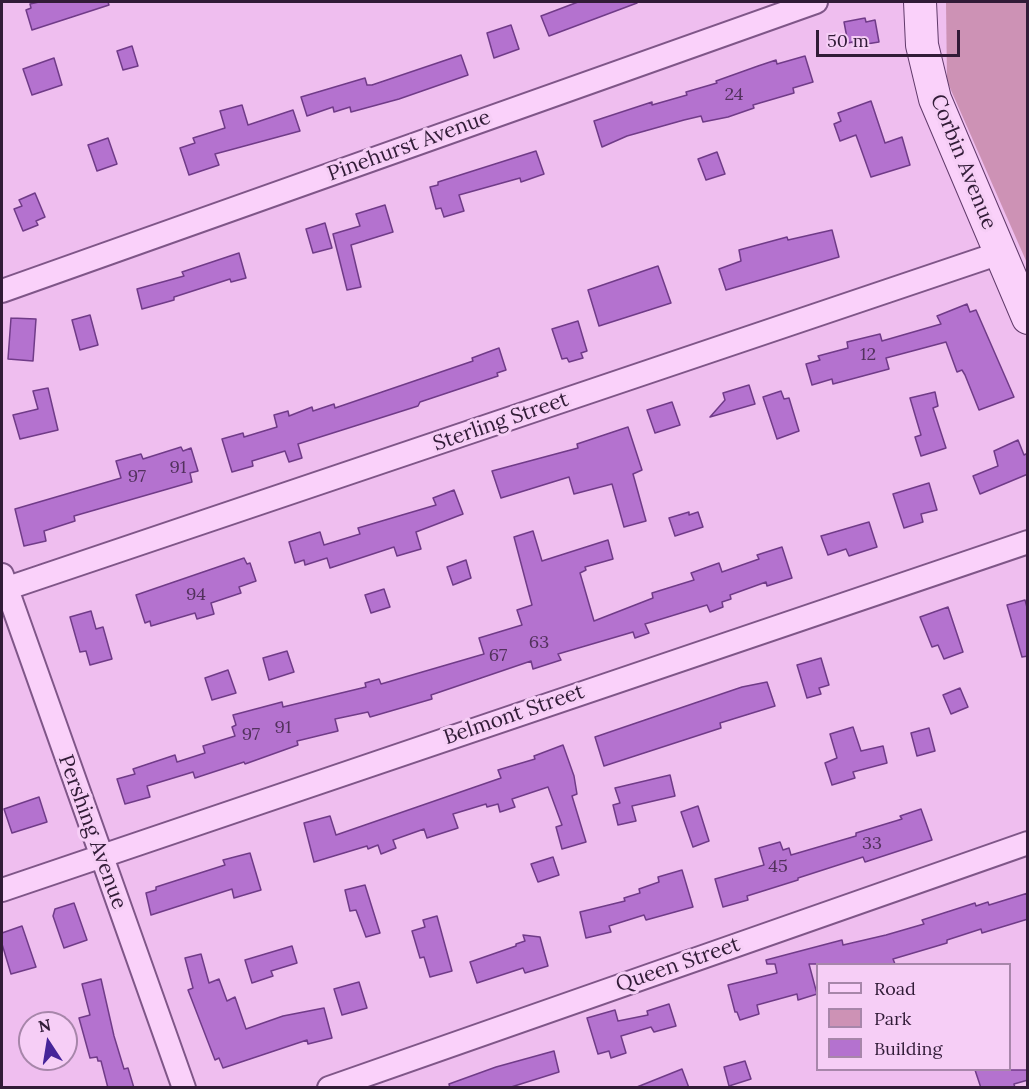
<!DOCTYPE html>
<html>
<head>
<meta charset="utf-8">
<style>
  body { margin:0 }
  #map { position:relative; width:1029px; height:1089px; overflow:hidden; background:#efbeef; font-family:Lora,serif }
  canvas { display:block }
  .frame { position:absolute; inset:0; border:3px solid #311b37; pointer-events:none }
  .legend { position:absolute; left:816px; top:963px; width:195px; height:108px; box-sizing:border-box; background:#f6cef6; border:2px solid #a786aa; margin:0; padding:8px 10px; list-style:none; font-size:18px; color:#311b37 }
  .legend li { display:flex; align-items:center; gap:12px; height:30px }
  .legend b { width:30px; border:2px solid #a786aa }
  .north { position:absolute; left:18px; top:1011px; width:60px; height:60px; box-sizing:border-box; background:#f6cef6; border:2px solid #a786aa; border-radius:50%; rotate:348deg; font-size:16px; font-weight:700; line-height:24px; text-align:center; color:#311b37 }
  .north::after { content:''; display:block; margin:auto; width:21px; height:27px; background:#462499; clip-path:polygon(50% 0,100% 100%,50% 72%,0 100%) }
  .scale { position:absolute; left:816px; top:30px; width:144px; height:27px; box-sizing:border-box; border:3px solid #311b37; border-top:0; padding-left:8px; font-size:18px; line-height:21px; white-space:nowrap; color:#311b37; -webkit-text-stroke:4px #f6cef6; paint-order:stroke }
</style>
</head>
<body>
<div id="map">
<canvas width="1029" height="1089"></canvas>
<div class="frame"></div>
<ul class="legend">
<li><b style="height:8px;background:#fad1fa"></b>Road</li>
<li><b style="height:16px;background:#cd92b5"></b>Park</li>
<li><b style="height:16px;background:#b472cf"></b>Building</li>
</ul>
<div class="north">N</div>
<div class="scale">50 m</div>
</div>
<script>
const ctx = document.querySelector('canvas').getContext('2d');
ctx.lineJoin = 'round';
function fill(path, color) {
  ctx.fillStyle = color;
  ctx.fill(path, 'evenodd');
}
function shape(rows) {
  const path = new Path2D();
  for (const r of rows) {
    path.moveTo(r[0], r[1]);
    for (let i = 2; i < r.length; i += 2) path.lineTo(r[i], r[i + 1]);
  }
  return path;
}
function trace(path, color, width, dash) {
  ctx.strokeStyle = color;
  ctx.lineWidth = width;
  ctx.lineCap = dash ? 'butt' : 'round';
  ctx.setLineDash(dash || []);
  ctx.stroke(path);
}
function drawText(font, color, halo, rows, align = 'center') {
  ctx.font = font + ' Lora,serif';
  ctx.lineWidth = 6;
  ctx.setLineDash([]);
  ctx.textBaseline = 'middle';
  ctx.strokeStyle = halo;
  ctx.fillStyle = color;
  for (const [text, x, y, turn = 0] of rows) {
    ctx.save();
    ctx.translate(x, y);
    ctx.rotate((+turn || 0) * Math.PI / 180);
    ctx.textAlign = isNaN(turn) ? turn : align;
    if (halo) ctx.strokeText(text, 0, 0);
    ctx.fillText(text, 0, 0);
    ctx.restore();
  }
}
const green = shape([
  [946,2,1027,2,1027,263,947,81]
]);
const building = shape([
  [39,2,108,2,109,5,32,30,26,10,31,8,30,4,39,2],
  [578,2,637,2,637,3,549,36,541,16,578,2],
  [865,18,866,22,875,20,879,42,854,46,853,42,848,43,844,22,865,18],
  [511,25,519,49,494,58,487,33,511,25],
  [132,46,138,66,123,70,117,51,132,46],
  [461,55,468,75,399,99,351,112,350,107,334,112,333,107,307,116,301,97,365,78,367,85,372,85,461,55],
  [805,56,813,82,793,88,794,93,753,105,754,108,728,117,703,122,701,116,684,120,627,136,602,147,594,121,652,102,652,105,687,95,686,92,717,83,716,81,758,66,776,60,777,64,805,56],
  [54,58,62,85,32,95,23,69,54,58],
  [871,101,885,143,902,137,910,165,871,177,856,135,840,141,834,124,841,121,838,113,871,101],
  [242,105,248,125,293,110,300,131,215,154,219,165,189,175,180,148,195,143,193,138,225,128,220,111,242,105],
  [108,138,117,164,97,171,88,145,108,138],
  [536,151,544,174,521,182,520,178,459,195,464,211,444,217,441,208,436,209,430,187,438,185,438,182,536,151],
  [717,152,725,174,706,180,698,159,717,152],
  [35,193,45,217,36,221,38,225,23,231,14,209,22,206,19,200,35,193],
  [385,205,393,232,351,245,361,287,347,290,333,234,360,226,356,214,385,205],
  [325,223,332,248,313,253,306,229,325,223],
  [832,230,839,257,726,290,719,269,741,261,739,250,787,237,788,240,832,230],
  [239,253,246,278,231,282,230,279,174,297,174,300,142,309,137,289,184,276,182,272,239,253],
  [658,266,671,303,599,326,588,290,658,266],
  [967,304,970,312,976,310,1014,397,979,410,965,375,962,370,957,372,946,342,886,358,889,369,833,384,832,379,812,385,806,364,820,360,818,356,848,348,847,342,880,334,882,341,941,324,937,316,967,304],
  [90,315,98,345,80,350,72,320,90,315],
  [11,318,36,319,33,361,8,359,11,318],
  [578,321,587,351,581,353,583,358,569,362,567,358,562,359,552,329,578,321],
  [499,348,506,370,497,373,498,376,420,402,418,406,298,444,302,458,289,462,285,451,252,461,253,466,232,472,222,439,243,433,244,437,277,427,274,415,288,411,289,416,312,407,313,411,334,404,335,408,473,361,472,358,499,348],
  [749,385,755,404,710,417,725,400,723,393,749,385],
  [48,388,58,430,20,439,13,415,38,409,33,391,48,388],
  [781,391,784,399,789,398,799,431,777,439,763,397,781,391],
  [935,392,938,406,933,408,946,448,921,456,915,437,921,435,910,398,935,392],
  [672,402,680,425,655,433,647,410,672,402],
  [628,427,642,470,633,474,646,521,624,527,612,484,574,494,569,477,501,498,492,471,578,448,577,444,628,427],
  [1018,440,1024,455,1028,453,1028,474,980,494,973,476,998,466,994,451,1018,440],
  [181,447,183,451,191,448,198,471,190,473,192,482,74,516,75,521,44,531,46,541,24,546,15,509,121,478,116,461,141,454,143,459,181,447],
  [929,483,937,510,921,514,923,522,904,528,893,494,929,483],
  [454,490,463,514,416,532,421,549,397,556,394,547,330,568,327,558,305,565,304,560,295,563,289,542,320,532,324,545,360,534,358,528,436,505,433,498,454,490],
  [689,512,689,515,698,512,703,527,675,536,669,518,689,512],
  [869,522,877,547,849,556,846,549,828,555,821,536,869,522],
  [533,531,542,561,608,540,613,559,585,567,586,570,580,573,594,621,653,598,652,593,694,580,691,573,719,563,722,572,759,559,757,555,782,547,792,578,767,586,766,582,730,595,731,599,722,602,723,607,710,612,707,605,645,624,649,633,635,638,633,632,558,654,561,660,533,669,531,661,431,695,432,699,370,717,368,712,335,719,338,731,297,741,298,745,245,764,244,762,195,778,193,772,147,786,150,797,125,804,117,779,135,774,133,769,175,755,177,762,205,753,203,746,235,736,232,727,236,725,233,715,282,702,283,707,366,687,365,683,379,679,381,684,484,654,479,638,522,625,517,610,532,605,514,537,533,531],
  [244,558,247,564,250,563,256,581,239,587,241,593,211,603,214,614,197,619,195,613,151,626,150,621,145,623,136,595,244,558],
  [466,560,471,578,453,585,447,567,466,560],
  [384,589,390,607,371,613,365,595,384,589],
  [1025,600,1028,611,1028,656,1022,657,1007,605,1025,600],
  [948,607,963,652,944,659,938,645,932,647,920,617,948,607],
  [91,611,96,629,103,627,112,659,90,665,86,651,80,652,70,617,91,611],
  [287,651,294,672,269,680,263,658,287,651],
  [821,658,829,685,819,688,821,694,807,698,797,665,821,658],
  [228,670,236,693,212,700,205,678,228,670],
  [767,682,775,706,720,723,721,728,604,766,595,737,742,687,767,682],
  [960,688,968,707,951,714,943,695,960,688],
  [853,727,861,751,883,746,887,763,853,772,855,778,832,785,825,763,837,758,830,734,853,727],
  [929,728,935,751,917,756,911,733,929,728],
  [563,745,574,776,577,794,572,796,586,842,562,849,556,827,562,825,548,787,512,799,515,807,500,812,498,804,487,807,486,804,453,814,458,828,427,838,424,829,393,840,396,848,381,854,378,845,368,849,367,846,314,862,304,823,330,816,336,835,501,778,498,770,535,759,534,756,563,745],
  [670,775,675,796,632,806,636,821,618,825,613,805,620,803,615,788,670,775],
  [39,797,47,822,12,833,4,809,39,797],
  [698,806,709,841,693,847,681,812,698,806],
  [921,809,932,840,865,862,863,857,798,878,798,880,747,896,748,900,723,907,715,879,764,865,759,848,780,842,783,850,789,848,791,855,856,836,856,833,902,819,900,816,921,809],
  [250,853,261,890,234,898,232,889,151,915,146,893,156,890,156,887,225,865,223,860,250,853],
  [553,857,559,875,538,882,531,864,553,857],
  [682,870,693,907,646,920,644,915,609,926,611,932,586,938,580,912,625,901,624,898,640,893,639,889,659,882,658,877,682,870],
  [365,885,380,933,366,937,356,910,350,911,345,890,365,885],
  [1028,893,1028,919,982,933,981,929,947,940,947,943,893,959,895,964,809,964,817,994,798,1000,797,994,757,1005,759,1014,740,1020,737,1012,735,1012,728,985,777,973,775,964,767,964,766,960,842,940,843,945,886,935,924,924,922,920,975,903,976,906,988,902,989,905,1028,893],
  [74,903,87,940,64,948,53,916,55,909,74,903],
  [437,916,452,971,430,977,424,957,420,958,412,931,425,927,423,920,437,916],
  [22,926,36,967,11,974,2,944,2,933,22,926],
  [523,935,540,937,548,966,525,973,523,968,477,983,470,962,516,946,516,944,525,941,523,935],
  [292,946,297,963,271,971,273,976,252,983,245,960,292,946],
  [201,954,209,983,219,979,227,1001,235,997,246,1029,283,1016,324,1008,332,1038,308,1044,307,1040,223,1068,219,1058,215,1060,188,990,193,988,185,958,201,954],
  [101,979,114,1036,124,1069,128,1068,134,1088,108,1088,101,1061,98,1061,97,1057,90,1058,79,1018,90,1015,82,984,101,979],
  [359,982,367,1008,342,1015,334,989,359,982],
  [669,1004,676,1026,654,1032,651,1027,621,1036,626,1053,611,1058,609,1051,598,1054,587,1018,615,1010,618,1021,648,1015,647,1011,669,1004],
  [554,1051,559,1072,508,1088,450,1088,449,1084,496,1067,554,1051],
  [745,1061,751,1079,729,1086,724,1067,745,1061],
  [682,1069,689,1088,637,1088,637,1087,682,1069],
  [975,1070,1028,1070,1028,1080,1014,1084,1015,1088,981,1088,975,1070]
]);
const street = shape([
  [2,291,816,2],
  [2,575,184,1088],
  [2,590,1000,253],
  [2,890,1028,542],
  [329,1088,1028,843]
]);
const secondary = shape([
  [920,2,922,45,935,99,1028,318]
]);
const numberNames = [
  ["24",734,95],
  ["12",868,355],
  ["91",178,468],
  ["97",137,477],
  ["94",196,595],
  ["63",539,643],
  ["67",498,656],
  ["91",283,728],
  ["97",251,735],
  ["33",872,844],
  ["45",778,867]
];
const streetNames = [
  ["Pinehurst Avenue",409,146,-20],
  ["Corbin Avenue",963,162,68],
  ["Sterling Street",501,422,-19],
  ["Belmont Street",514,715,-19],
  ["Pershing Avenue",92,832,70],
  ["Queen Street",678,965,-19]
];
fill(green, '#cd92b5');
fill(building, '#b472cf');
trace(building, '#703b88', 1.5);
trace(street, '#7f5688', 26);
trace(secondary, '#603a6a', 34);
trace(street, '#fad1fa', 22);
trace(secondary, '#fad1fa', 32);
drawText('18px', '#52315d', null, numberNames);
drawText('21px', '#311b37', '#f6cef6', streetNames);
</script>
</body>
</html>
